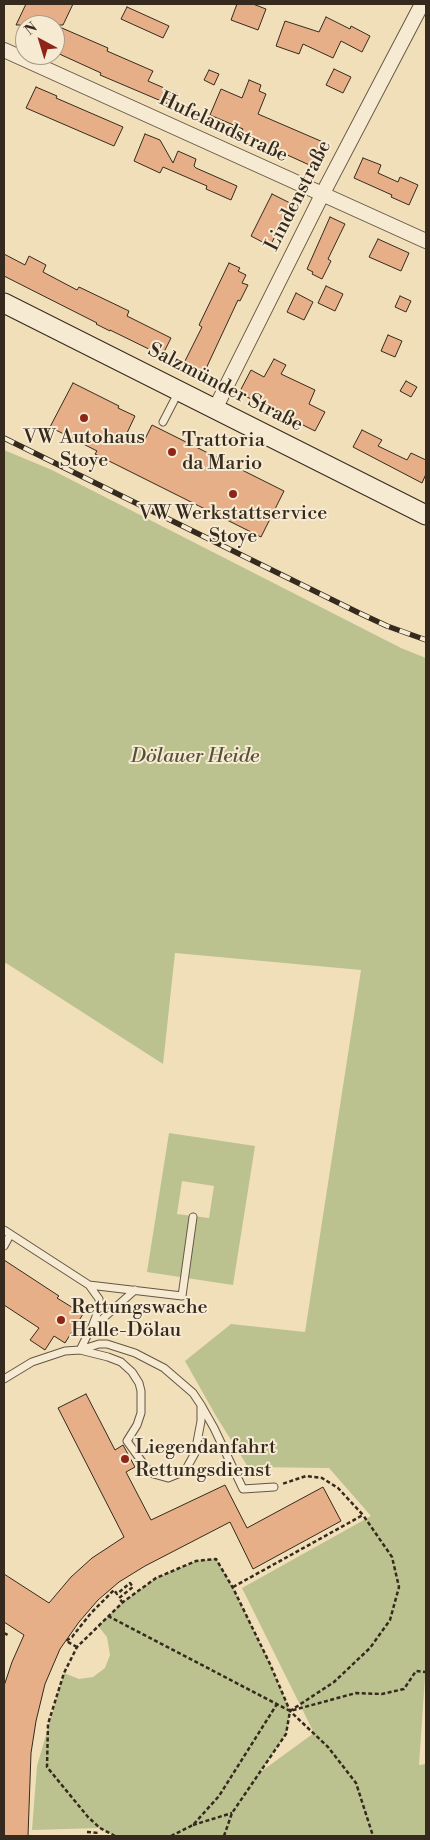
<!DOCTYPE html>
<html>
<head>
<meta charset="utf-8">
<style>
  body { margin:0 }
  #map { position:relative; width:430px; height:1840px; overflow:hidden; background:#f1dfba; font-family:"Libre Bodoni",serif }
  canvas { display:block }
  .frame { position:absolute; inset:0; border:5px solid #352a1d; pointer-events:none }
  .north { position:absolute; left:15px; top:15px; width:50px; height:50px; box-sizing:border-box; background:#f6ead2; border:1px solid #a99d8a; border-radius:50%; rotate:321deg; font-size:14px; font-weight:700; line-height:20px; text-align:center; color:#352a1d }
  .north::after { content:''; display:block; margin:auto; width:18px; height:22px; background:#8f2418; clip-path:polygon(50% 0,100% 100%,50% 72%,0 100%) }
</style>
</head>
<body>
<div id="map">
<canvas width="430" height="1840"></canvas>
<div class="frame"></div>
<div class="north">N</div>
</div>
<script>
const ctx = document.querySelector('canvas').getContext('2d');
ctx.lineJoin = 'round';
function fill(path, color) {
  ctx.fillStyle = color;
  ctx.fill(path, 'evenodd');
}
function shape(rows) {
  const path = new Path2D();
  for (const r of rows) {
    path.moveTo(r[0], r[1]);
    for (let i = 2; i < r.length; i += 2) path.lineTo(r[i], r[i + 1]);
  }
  return path;
}
function trace(path, color, width, dash) {
  ctx.strokeStyle = color;
  ctx.lineWidth = width;
  ctx.lineCap = dash ? 'butt' : 'round';
  ctx.setLineDash(dash || []);
  ctx.stroke(path);
}
function drawText(font, color, halo, rows, align = 'center') {
  ctx.font = font + ' "Libre Bodoni",serif';
  ctx.lineWidth = 4;
  ctx.setLineDash([]);
  ctx.textBaseline = 'middle';
  ctx.strokeStyle = halo;
  ctx.fillStyle = color;
  for (const [text, x, y, turn = 0] of rows) {
    ctx.save();
    ctx.translate(x, y);
    ctx.rotate((+turn || 0) * Math.PI / 180);
    ctx.textAlign = isNaN(turn) ? turn : align;
    if (halo) ctx.strokeText(text, 0, 0);
    ctx.fillText(text, 0, 0);
    ctx.restore();
  }
}
const green = shape([
  [4,450,52,470,401,648,426,658,426,1663,419,1765,426,1764,426,1836,173,1836,176,1833,171,1836,115,1836,100,1828,32,1830,37,1766,64,1673,79,1679,93,1677,105,1668,110,1655,107,1637,98,1626,123,1602,156,1578,196,1561,216,1559,233,1588,270,1664,290,1711,286,1734,259,1773,314,1733,242,1588,371,1516,329,1468,248,1467,216,1416,185,1361,231,1324,305,1332,361,970,175,953,163,1064,6,963,4,965],
  [169,1133,255,1146,233,1285,147,1272],
  [182,1181,214,1186,209,1218,177,1214]
]);
const building = shape([
  [26,4,73,4,63,25,55,25,108,48,107,51,153,71,148,81,178,94,173,106,100,75,101,73,55,52,55,25,16,25,26,4],
  [237,4,253,4,266,9,258,30,231,20,237,4],
  [127,7,169,26,163,38,121,19,127,7],
  [326,17,350,29,351,26,370,36,362,52,341,41,333,58,303,44,299,54,276,46,285,21,319,32,326,17],
  [334,69,351,77,343,93,326,85,334,69],
  [209,70,219,74,214,85,204,80,209,70],
  [249,80,261,85,259,91,266,94,258,114,323,142,321,146,325,148,316,168,283,153,282,156,265,148,266,145,240,134,243,129,210,115,221,89,242,98,249,80],
  [36,87,57,96,56,98,123,127,114,146,26,108,36,87],
  [145,134,160,140,173,163,178,151,196,159,194,166,196,168,237,186,231,200,206,189,207,186,163,167,160,173,134,161,145,134],
  [363,158,381,165,378,173,398,182,400,177,418,185,409,205,391,197,392,195,354,178,363,158],
  [272,194,292,204,270,246,251,236,272,194],
  [330,217,345,224,328,259,331,261,322,279,312,274,313,272,307,269,330,217],
  [378,239,409,253,401,271,369,257,378,239],
  [4,254,25,265,29,256,46,265,43,272,77,290,79,287,129,311,127,316,171,338,163,354,159,354,110,330,110,331,96,324,97,323,4,276,4,254],
  [229,263,240,268,238,271,246,275,242,283,248,285,240,301,238,300,203,375,183,365,202,327,199,325,229,263],
  [326,286,343,294,335,311,318,303,326,286],
  [296,293,313,302,304,320,287,312,296,293],
  [400,296,411,301,406,312,395,307,400,296],
  [388,335,402,341,395,357,381,351,388,335],
  [274,359,286,365,281,374,315,390,309,404,325,412,315,431,239,393,251,370,264,377,274,359],
  [406,381,417,387,411,397,400,391,406,381],
  [73,383,119,406,118,408,135,416,127,433,144,441,152,425,284,491,261,537,95,454,97,451,50,427,73,383],
  [362,430,382,440,378,446,407,460,411,453,426,460,426,474,422,483,353,447,362,430],
  [4,1260,59,1296,57,1298,83,1314,65,1343,54,1336,45,1350,30,1340,39,1328,4,1305,4,1260],
  [86,1394,115,1450,123,1445,135,1467,126,1472,151,1520,225,1485,247,1528,323,1487,341,1521,253,1569,230,1522,145,1566,119,1582,98,1600,79,1622,60,1649,45,1684,36,1721,31,1753,28,1836,4,1836,4,1686,12,1662,24,1635,4,1622,4,1574,49,1603,71,1577,92,1558,124,1537,58,1408,86,1394]
]);
const path = shape([
  [233,1587,363,1515,338,1488,322,1478,306,1476,282,1484],
  [108,1616,290,1711,356,1693,382,1694,404,1689,416,1671,426,1672],
  [4,1633,8,1635],
  [77,1647,66,1641,72,1637,91,1613,114,1590,117,1594,130,1583,133,1587,119,1598,122,1602],
  [193,1825,232,1813],
  [87,1832,99,1833],
  [115,1836,100,1828,88,1817,47,1767,48,1724,64,1673,77,1647,123,1602,156,1578,196,1561,216,1559,233,1588,270,1664,290,1711,328,1747,356,1783,373,1836],
  [171,1836,193,1825,219,1796,277,1704],
  [224,1836,232,1813,286,1734,290,1711,334,1682,370,1648,390,1620,399,1587,392,1557,363,1515]
]);
const lane = shape([
  [163,422,179,391],
  [4,1230,89,1285,182,1296,193,1217],
  [4,1246,10,1235],
  [89,1285,99,1299,100,1306,92,1327],
  [80,1350,99,1344,107,1344,135,1353,164,1368,193,1393,201,1405,214,1428,243,1489,274,1487],
  [80,1350,90,1330,135,1290],
  [4,1379,32,1362,65,1351,80,1350,108,1357,121,1362,132,1372,139,1383,141,1391,141,1413,137,1425,127,1441,150,1473,168,1478,185,1471,195,1453,201,1421,201,1405]
]);
const street = shape([
  [4,50,426,241],
  [215,409,322,195,422,4]
]);
const secondary = shape([
  [4,303,426,515]
]);
const rail = shape([
  [4,438,357,612,387,626,426,640]
]);
const markers = [
  [84,418,5,"#8f2418"],
  [172,452,5,"#8f2418"],
  [233,494,5,"#8f2418"],
  [61,1320,5,"#8f2418"],
  [125,1459,5,"#8f2418"]
];
const streetNames = [
  ["Hufelandstraße",223,128,25],
  ["Lindenstraße",299,196,-63],
  ["Salzmünder Straße",225,388,27]
];
const poiNames = [
  ["VW Autohaus",84,438,"center"],
  ["Stoye",84,461,"center"],
  ["Trattoria",182,441],
  ["da Mario",182,464],
  ["VW Werkstattservice",233,514,"center"],
  ["Stoye",233,537,"center"],
  ["Rettungswache",71,1308],
  ["Halle-Dölau",71,1331],
  ["Liegendanfahrt",135,1448],
  ["Rettungsdienst",135,1471]
];
const parkNames = [
  ["Dölauer Heide",195,757]
];
fill(green, '#bbc28f');
fill(building, '#e6af88');
trace(building, '#352a1d', 1);
trace(lane, '#645744', 9);
trace(street, '#645744', 16);
trace(secondary, '#352a1d', 21);
trace(path, '#352a1d', 2.5, [4, 2.5]);
trace(lane, '#f6ead2', 7);
trace(street, '#f6ead2', 14);
trace(secondary, '#f6ead2', 19);
trace(rail, '#352a1d', 5.5);
trace(rail, '#f6ead2', 4, [11]);
for (const [x, y, r, color] of markers) {
  const dot = new Path2D();
  dot.arc(x, y, r, 0, 2 * Math.PI);
  ctx.fillStyle = color;
  ctx.fill(dot);
  trace(dot, '#f6ead2', 2);
}
drawText('20px', '#352a1d', '#f6ead2', streetNames);
drawText('20px', '#352a1d', '#f6ead2', poiNames, 'left');
drawText('italic 20px', '#56503a', '#f6ead2', parkNames);
</script>
</body>
</html>
